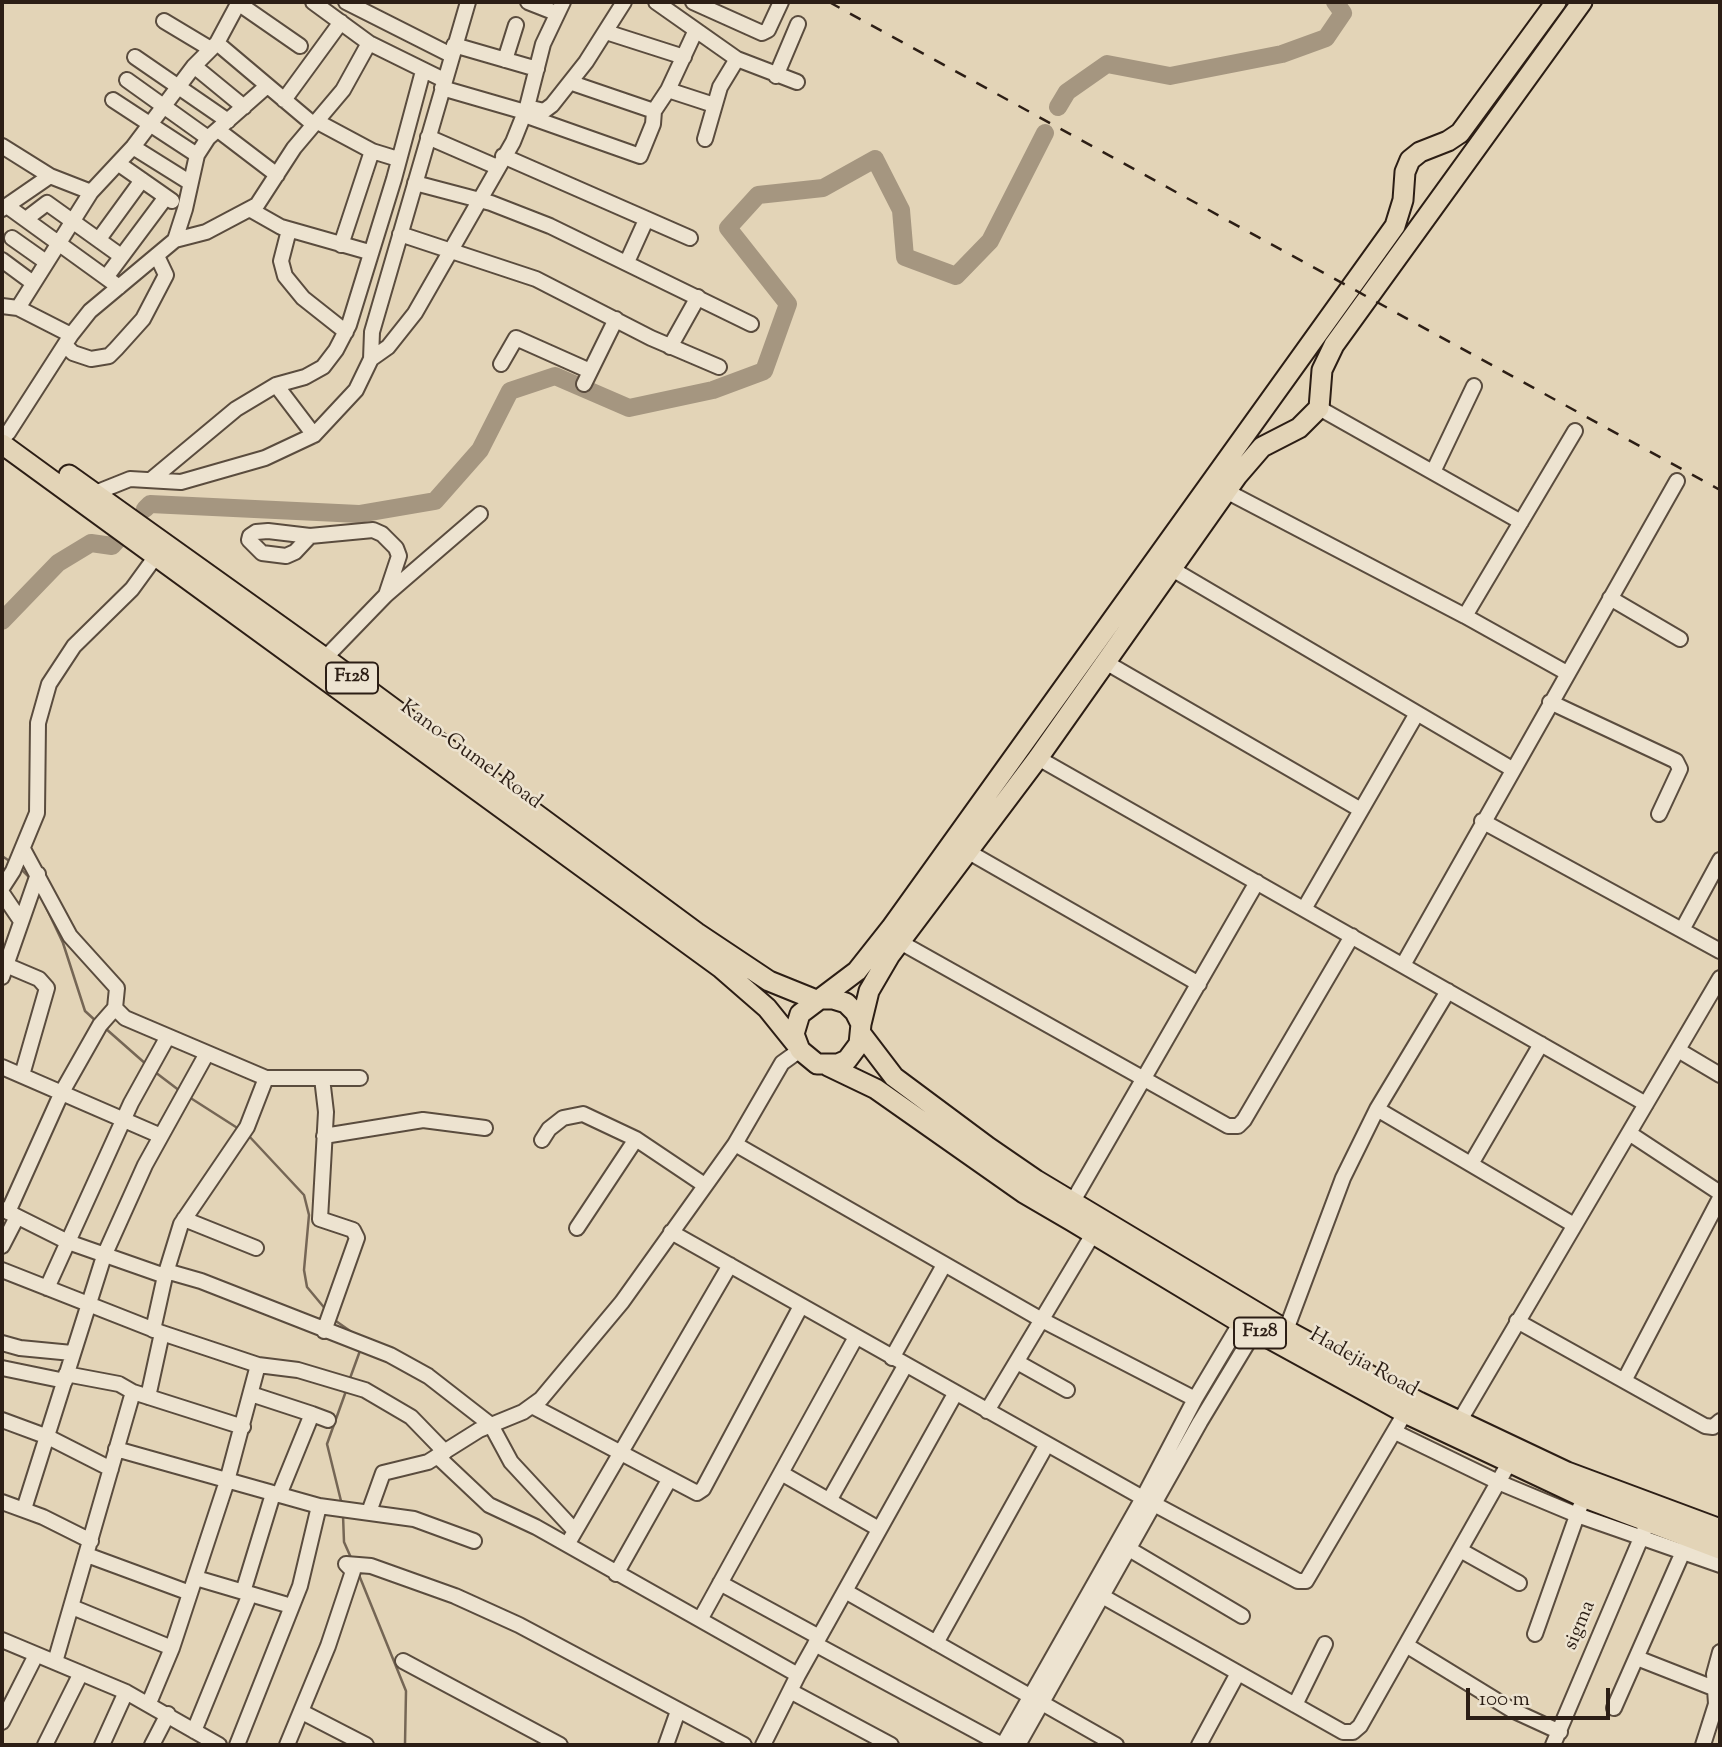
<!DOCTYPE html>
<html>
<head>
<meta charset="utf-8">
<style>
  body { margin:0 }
  #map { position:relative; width:1722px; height:1747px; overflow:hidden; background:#e3d4b7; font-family:"Sorts Mill Goudy",serif }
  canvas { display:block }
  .frame { position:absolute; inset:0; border:4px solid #2c1e15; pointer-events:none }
  .scale { position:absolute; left:1466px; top:1688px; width:144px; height:32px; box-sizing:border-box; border:4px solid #2c1e15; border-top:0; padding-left:9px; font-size:21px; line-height:24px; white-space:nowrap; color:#2c1e15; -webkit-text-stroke:5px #ede3d0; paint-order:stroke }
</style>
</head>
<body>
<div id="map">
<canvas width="1722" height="1747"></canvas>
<div class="frame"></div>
<div class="scale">100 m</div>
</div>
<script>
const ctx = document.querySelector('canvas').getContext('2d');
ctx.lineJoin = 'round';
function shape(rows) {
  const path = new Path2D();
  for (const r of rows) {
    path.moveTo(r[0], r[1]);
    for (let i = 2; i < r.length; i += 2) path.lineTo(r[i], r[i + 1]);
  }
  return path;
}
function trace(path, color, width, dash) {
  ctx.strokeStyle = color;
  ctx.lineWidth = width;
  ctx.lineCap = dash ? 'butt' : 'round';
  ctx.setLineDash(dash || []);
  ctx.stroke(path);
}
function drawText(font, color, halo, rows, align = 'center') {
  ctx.font = font + ' "Sorts Mill Goudy",serif';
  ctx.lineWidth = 5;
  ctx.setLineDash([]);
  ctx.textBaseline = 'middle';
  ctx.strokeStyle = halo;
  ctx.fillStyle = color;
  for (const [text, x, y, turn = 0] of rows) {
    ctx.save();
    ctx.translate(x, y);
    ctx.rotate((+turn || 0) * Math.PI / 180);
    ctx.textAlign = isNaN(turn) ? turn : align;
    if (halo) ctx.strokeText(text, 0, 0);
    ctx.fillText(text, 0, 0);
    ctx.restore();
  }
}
const stream = shape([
  [2,856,11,862],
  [20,868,30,878],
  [45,905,63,943,85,1011,97,1022],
  [105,1028,147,1065],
  [155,1072,180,1091],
  [189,1097,239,1129],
  [248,1135,304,1195,309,1215,304,1270,307,1287,327,1311],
  [333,1319,353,1333],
  [349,1381,361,1348],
  [342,1505,327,1444,346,1391],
  [343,1515,344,1542,352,1560],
  [359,1575,406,1691,405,1744]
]);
const river = shape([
  [1058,107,1067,92,1107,64,1170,76,1282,54,1326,38,1343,13,1335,2],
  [145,509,150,504,359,514,435,501,480,450,510,391,555,376,629,408,713,390,764,371,788,304,728,228,758,195,823,188,875,159,901,210,905,257,956,276,990,241,1045,133],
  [2,621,58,563,91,543,112,546,121,536]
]);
const minor = shape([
  [313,2,369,43,444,80],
  [346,2,451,55],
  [528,2,556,13],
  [656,2,737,59,797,82],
  [693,2,762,33,768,30,781,2],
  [238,3,300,46],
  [164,21,209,48],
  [606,32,684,57],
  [217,43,313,124],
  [454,45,537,69],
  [135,57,228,121],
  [505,60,516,25],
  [194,66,244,107],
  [776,76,798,24],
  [127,80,208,138],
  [572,83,654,111],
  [442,88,525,112],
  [668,90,714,105],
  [113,100,197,155],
  [284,100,341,22],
  [527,107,544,111,552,105,586,62,624,2],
  [524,115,640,156,653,124,654,111,668,90,695,32],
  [316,121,372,151,398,159],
  [218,130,277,175],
  [428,137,497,167],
  [705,139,720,87,737,59],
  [2,146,50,176,91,192],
  [133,147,189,182],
  [503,156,690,238],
  [119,164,172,201],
  [415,183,491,203,550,226,751,324],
  [7,206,119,287],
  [2,209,50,176],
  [251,210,281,227,369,252],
  [26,219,47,203,121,256],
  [289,230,281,261,285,276,303,298,346,332],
  [400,234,536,279,651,338,719,367],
  [12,238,46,262],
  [99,239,142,180],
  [175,240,185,209,197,155,208,138,267,86],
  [341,245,372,151],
  [2,260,33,283],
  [627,262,646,220],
  [107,276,166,197],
  [2,306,18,308,71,335],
  [18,308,91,192,133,147,194,66,217,43,239,2],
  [65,345,73,353,91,359,109,356,116,349,143,319,166,275,157,256],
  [670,347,698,297],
  [371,359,388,347,415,313,513,142,527,107,543,44,563,2],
  [501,364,516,338,590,371],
  [584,384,616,319],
  [276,385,314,435],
  [1319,408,1521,522],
  [8,433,71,335,90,311,175,240,206,232,257,205,294,148,343,90,369,43],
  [1433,472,1474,386],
  [152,479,236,409,276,385,305,377,323,367,336,350,349,325,394,179,423,71],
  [1226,491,1465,616,1567,673],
  [95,493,130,479,181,482,265,458,314,435,356,390,371,359,372,332,468,2],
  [310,536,295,552,286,556,262,553,249,540,250,536,256,532,268,531,310,536,373,530,382,534,396,548,399,556,386,595],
  [1172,569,1512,769],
  [1610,598,1680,639],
  [1465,616,1575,431],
  [325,658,386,595,480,514],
  [1107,663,1361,810],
  [1550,702,1676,761,1680,769,1659,814],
  [1038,758,1646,1104],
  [1482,821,1720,951],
  [967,851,1199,984],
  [2,888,13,871,37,813,38,723,49,684,74,646,132,589,156,556],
  [2,893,21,921],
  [1304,909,1416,715],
  [1682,930,1720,860],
  [900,942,1228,1126,1238,1126,1244,1120,1352,936],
  [6,965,39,979,47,988,22,1075],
  [1403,965,1677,481],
  [2,977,38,874],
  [115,1008,125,1018,266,1078,360,1078],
  [1678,1050,1720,1075],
  [2,1067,161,1136],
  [322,1078,326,1112,320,1219,353,1230,357,1238,324,1331],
  [1377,1109,1574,1225],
  [1629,1133,1720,1193],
  [324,1136,423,1120,485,1128],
  [542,1140,549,1129,563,1118,583,1114,636,1139,703,1184],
  [735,1144,1042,1320,1195,1399],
  [1471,1164,1541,1044],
  [1073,1201,1257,882],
  [2,1209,68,1242,165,1276],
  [8,1212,62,1092,100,1025,115,1008,117,988,70,936,23,849],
  [184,1219,256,1248],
  [577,1228,636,1139],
  [671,1232,1143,1498],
  [2,1246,17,1217],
  [2,1270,162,1333,258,1365,298,1370,365,1390,411,1417,445,1452],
  [166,1271,201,1281,390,1355,428,1376,491,1425,511,1462,575,1531],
  [47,1288,131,1103,167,1038],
  [1517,1321,1705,1426,1713,1427,1720,1421],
  [153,1330,165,1276,181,1224,247,1127,266,1078],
  [1286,1330,1343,1178,1377,1109,1448,991],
  [2,1343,20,1348,72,1353],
  [892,1358,944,1265],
  [1017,1362,1067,1390],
  [2,1368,65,1381],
  [66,1374,119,1384,133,1392,243,1427],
  [1625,1379,1720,1198],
  [251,1394,312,1414,279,1495],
  [148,1397,162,1333],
  [532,1406,697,1493,703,1489,801,1306],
  [987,1411,1093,1234],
  [312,1414,328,1420],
  [2,1420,48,1437,111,1469],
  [1459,1422,1720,978],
  [1395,1432,1498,1482,1577,1515,1720,1565],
  [116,1449,319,1506,414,1519,474,1541],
  [437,1456,489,1505,536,1527,798,1675],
  [781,1473,879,1529],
  [830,1499,905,1366],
  [2,1502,43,1517,91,1541],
  [1154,1504,1298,1581,1306,1581,1405,1413],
  [24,1509,104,1256,145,1165,206,1055],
  [369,1512,383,1473,428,1462,479,1430,523,1412,541,1399,622,1302,735,1144,782,1063,800,1050],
  [571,1538,730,1265],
  [1129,1549,1242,1616],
  [1460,1550,1519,1583],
  [87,1555,190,1593],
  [346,1564,371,1566,455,1596,519,1625,744,1745],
  [616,1574,669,1480],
  [196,1578,291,1606],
  [720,1583,819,1637],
  [845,1591,1116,1745],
  [243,1592,273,1494],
  [1102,1596,1343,1732,1353,1732,1360,1726,1509,1463],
  [72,1607,172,1648],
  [701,1618,856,1337],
  [1535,1634,1580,1507],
  [2,1640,126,1692,219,1745],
  [936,1643,1047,1444],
  [815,1644,1002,1745],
  [1406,1645,1512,1710,1560,1732],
  [1637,1658,1716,1689],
  [403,1661,560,1745],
  [55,1662,133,1392],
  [792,1692,891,1745],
  [149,1703,172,1648,227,1481,258,1365],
  [1295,1705,1325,1644],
  [1614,1708,1686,1545],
  [302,1712,366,1745],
  [2,1722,36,1655],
  [194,1731,250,1594],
  [45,1745,81,1673],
  [102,1745,126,1692],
  [152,1745,168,1714],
  [237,1745,300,1586,319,1506],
  [287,1745,328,1646,353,1571,346,1564],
  [666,1745,678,1711],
  [763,1745,798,1675,955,1394],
  [1003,1745,1143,1498,1195,1399,1245,1315],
  [1018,1745,1200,1422,1259,1324],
  [1199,1745,1238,1673],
  [1553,1745,1644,1531],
  [1703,1745,1716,1704,1714,1674,1720,1652]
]);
const major = shape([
  [2,444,721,968,767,1008,796,1044],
  [69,475,325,658,697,933,769,981,816,1000],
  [820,999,833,999,846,1003,855,1012,861,1024,859,1044,847,1060,838,1064,817,1064,800,1050,794,1034,800,1014,857,971,891,928,1395,226,1403,200,1405,172,1410,160,1420,152,1448,141,1460,133,1556,2],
  [861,1024,869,991,890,955,1038,758,1237,476,1262,447,1299,428,1319,408,1322,370,1334,345,1582,2],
  [862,1035,894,1077,988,1147,1036,1180,1286,1330,1419,1402,1567,1472,1720,1529],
  [828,1066,876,1089,1024,1193,1072,1221,1241,1323,1405,1413,1583,1497,1720,1549]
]);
const rail = shape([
  [829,2,1720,490]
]);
const shields = [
  [352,678,52],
  [1260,1333,52]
];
const shieldNames = [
  ["F128",352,678],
  ["F128",1260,1333]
];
const streetNames = [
  ["Kano-Gumel Road",470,756,36],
  ["Hadejia Road",1363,1364,29],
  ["sigma",1581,1626,-67]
];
trace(stream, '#756655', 2.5);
trace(river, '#a59680', 18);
trace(minor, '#5a4c3e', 18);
trace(major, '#2c1e15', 23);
trace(minor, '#ede3d0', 14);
trace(major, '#e3d4b7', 19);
trace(rail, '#2c1e15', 2.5, [12, 12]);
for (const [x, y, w] of shields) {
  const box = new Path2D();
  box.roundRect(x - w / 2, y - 15.5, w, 31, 5);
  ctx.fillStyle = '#ede3d0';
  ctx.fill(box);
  trace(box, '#2c1e15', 2);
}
drawText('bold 19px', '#2c1e15', null, shieldNames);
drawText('21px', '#2c1e15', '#ede3d0', streetNames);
</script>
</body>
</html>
